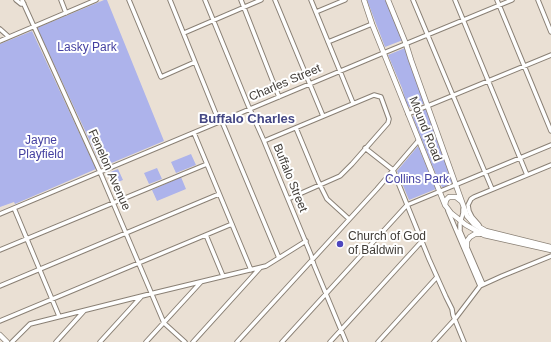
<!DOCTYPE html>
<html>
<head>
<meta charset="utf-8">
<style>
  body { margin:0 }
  canvas { display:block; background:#eae0d4 }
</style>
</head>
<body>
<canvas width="551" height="342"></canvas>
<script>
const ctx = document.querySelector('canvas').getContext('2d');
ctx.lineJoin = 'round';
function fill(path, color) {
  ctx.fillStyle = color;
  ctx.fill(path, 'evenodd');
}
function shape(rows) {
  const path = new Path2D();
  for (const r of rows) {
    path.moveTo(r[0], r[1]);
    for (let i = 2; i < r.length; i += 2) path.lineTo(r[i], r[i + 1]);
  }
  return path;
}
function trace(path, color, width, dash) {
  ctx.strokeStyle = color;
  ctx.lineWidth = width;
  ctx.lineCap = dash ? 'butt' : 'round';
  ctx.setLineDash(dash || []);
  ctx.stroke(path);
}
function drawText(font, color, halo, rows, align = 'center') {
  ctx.font = font + ' Arial,sans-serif';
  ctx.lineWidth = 4;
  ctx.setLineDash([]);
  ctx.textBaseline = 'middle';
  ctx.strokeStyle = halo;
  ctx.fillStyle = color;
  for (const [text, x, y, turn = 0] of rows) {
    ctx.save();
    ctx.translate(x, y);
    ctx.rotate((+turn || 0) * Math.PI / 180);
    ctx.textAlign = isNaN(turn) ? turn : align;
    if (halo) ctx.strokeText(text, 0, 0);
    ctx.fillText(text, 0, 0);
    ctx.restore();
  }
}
const green = shape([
  [104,0,107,0,164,141,102,167,37,28],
  [367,0,387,0,403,40,385,47],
  [32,31,96,169,15,204,14,202,0,207,0,44],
  [405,48,425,103,412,109,409,107,406,102,402,88,388,55],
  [426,109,427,110,453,182,444,187,442,187,439,182,413,118,414,114],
  [418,146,436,189,409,200,397,171],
  [191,154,196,165,176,173,171,162],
  [157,168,162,179,149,184,144,173],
  [118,169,123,180,113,184,108,173],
  [181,177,186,189,157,201,152,190]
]);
const minor = shape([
  [16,0,21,4,24,4],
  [22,0,100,172,164,323,185,342],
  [61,0,66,13],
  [129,0,161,77,195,62],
  [170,0,218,119,223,124,279,258],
  [205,0,248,105,264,141,311,255,314,265,346,342],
  [241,0,279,97],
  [275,0,323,116],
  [311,0,353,103],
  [413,0,492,189],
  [455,0,527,175],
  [497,0,551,131],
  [538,0,551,32],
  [316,12,345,0],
  [0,29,9,37],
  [184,33,261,0],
  [0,41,96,0],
  [328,42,372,24],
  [408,114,551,55],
  [296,128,318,181,327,199,349,219],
  [194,133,251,270],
  [264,141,374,95,381,97,389,119,388,123,352,164,340,176,288,199],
  [365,148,393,170,429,259,446,297,452,309,453,315,464,342],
  [14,208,59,316],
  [463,209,463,213,460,224,460,231,483,284],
  [448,211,480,286],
  [0,214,381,54,512,0],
  [479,225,472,217,469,211,468,205,471,199,474,197,551,165],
  [206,235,223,276],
  [0,250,207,164],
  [0,286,219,194],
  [0,321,232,224],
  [12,342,30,324,154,293,266,266,306,241],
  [56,342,84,311],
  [100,342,141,297],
  [146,342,201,282],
  [193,342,260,268],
  [237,342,377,189,419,140],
  [282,342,407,205,551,145],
  [330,342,422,241],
  [378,342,437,277],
  [434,342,455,319,480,286,502,276,551,256]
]);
const major = shape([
  [364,0,372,24,445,205,451,213,466,225,484,235,551,250],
  [388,0,406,44,411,60,467,216,474,224,486,231,551,247],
  [445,205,446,200,449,197,456,197,461,201],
  [467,247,467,241,470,237,475,234,480,234],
  [0,335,7,342]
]);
const markers = [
  [340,244,4,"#4d46bd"]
];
const parkNames = [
  ["Lasky Park",87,48],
  ["Jayne",41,141],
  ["Playfield",41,155],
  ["Collins Park",417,180]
];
const streetNames = [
  ["Charles Street",285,83,-23],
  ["Mound Road",425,129,68],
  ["Fenelon Avenue",109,170,66],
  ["Buffalo Street",290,178,68]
];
const poiNames = [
  ["Church of God",348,237],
  ["of Baldwin",348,251]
];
const neighbourhoodNames = [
  ["Buffalo Charles",247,119]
];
fill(green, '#adb3eb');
trace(minor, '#8a8075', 5.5);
trace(major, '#8a8075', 6);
trace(minor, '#fff', 3.5);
trace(major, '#fff', 4.5);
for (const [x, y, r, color] of markers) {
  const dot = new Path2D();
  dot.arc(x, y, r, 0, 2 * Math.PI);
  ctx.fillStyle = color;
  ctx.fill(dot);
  trace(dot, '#fff', 1.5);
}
drawText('12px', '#433fa0', '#fff', parkNames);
drawText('12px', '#403c37', '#fff', streetNames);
drawText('12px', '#403c37', '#fff', poiNames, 'left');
drawText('bold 13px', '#444784', '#fff', neighbourhoodNames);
</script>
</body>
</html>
